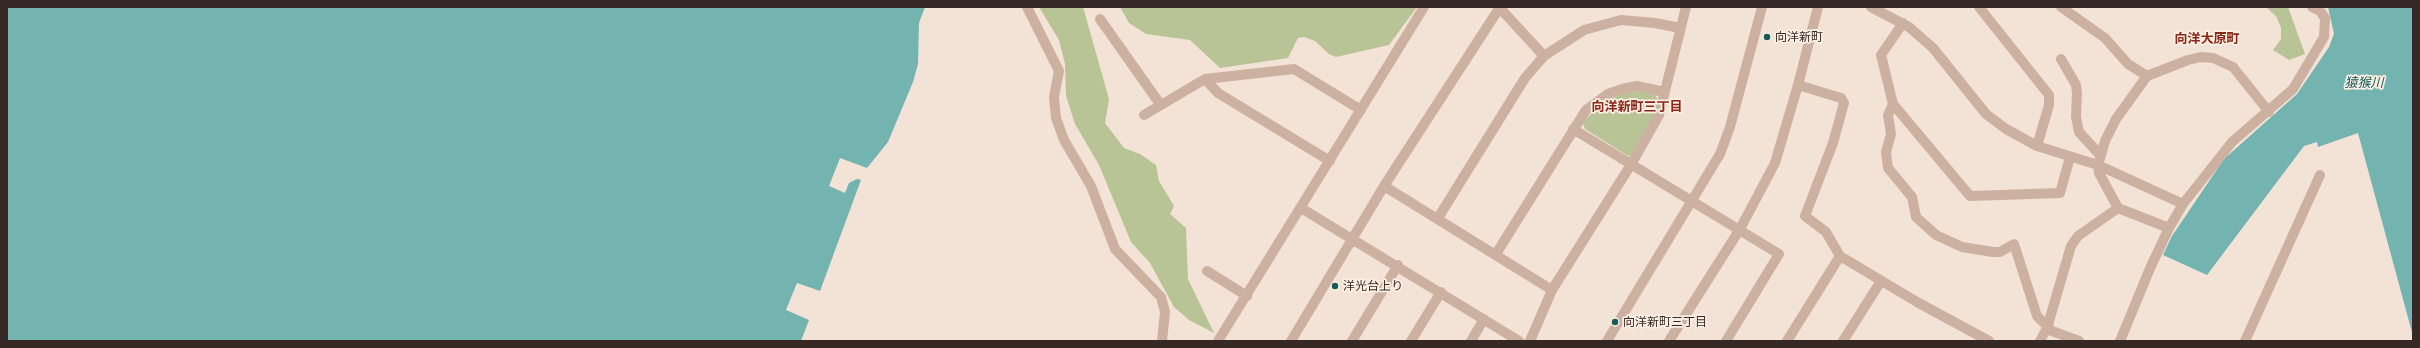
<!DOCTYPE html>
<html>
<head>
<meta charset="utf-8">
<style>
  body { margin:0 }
  #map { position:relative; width:2420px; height:348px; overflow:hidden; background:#f3e3d6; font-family:Ubuntu,sans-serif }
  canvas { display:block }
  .frame { position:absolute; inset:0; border:8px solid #362925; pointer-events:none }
</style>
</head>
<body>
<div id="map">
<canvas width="2420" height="348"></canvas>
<div class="frame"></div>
</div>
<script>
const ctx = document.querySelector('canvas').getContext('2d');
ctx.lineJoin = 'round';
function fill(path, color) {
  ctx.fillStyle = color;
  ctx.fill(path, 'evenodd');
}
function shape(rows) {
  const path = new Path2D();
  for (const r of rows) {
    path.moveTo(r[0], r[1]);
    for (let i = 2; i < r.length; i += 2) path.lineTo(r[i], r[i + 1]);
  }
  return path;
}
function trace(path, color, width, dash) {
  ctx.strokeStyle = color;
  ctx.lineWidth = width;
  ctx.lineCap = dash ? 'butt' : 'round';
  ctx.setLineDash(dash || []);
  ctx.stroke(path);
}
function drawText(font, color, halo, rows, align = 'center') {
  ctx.font = font + ' Ubuntu,"Noto Sans JP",sans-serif';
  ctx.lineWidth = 3.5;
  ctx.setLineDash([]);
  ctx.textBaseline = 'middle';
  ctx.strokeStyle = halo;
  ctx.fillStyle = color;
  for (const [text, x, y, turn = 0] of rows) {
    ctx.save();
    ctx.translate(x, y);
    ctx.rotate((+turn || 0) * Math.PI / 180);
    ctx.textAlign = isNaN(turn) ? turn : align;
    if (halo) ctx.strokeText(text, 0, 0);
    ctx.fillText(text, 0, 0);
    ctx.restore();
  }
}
const green = shape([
  [1039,7,1083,7,1109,99,1105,123,1124,148,1140,154,1156,165,1159,181,1174,206,1170,214,1186,228,1188,279,1214,333,1189,320,1174,307,1150,263,1131,242,1099,165,1075,124,1066,96,1065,64,1059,40],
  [1120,7,1417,7,1389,45,1336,57,1329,54,1315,41,1304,37,1298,38,1288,58,1220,68,1190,40,1146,34,1129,23],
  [2266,7,2288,7,2305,54,2289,60,2273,50,2281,39,2281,28,2276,16],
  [1639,91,1655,95,1658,100,1652,120,1632,155,1628,156,1585,129,1583,123,1599,105,1623,93]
]);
const water = shape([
  [7,7,925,7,919,23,918,64,913,82,888,142,867,168,840,158,829,186,845,193,849,183,857,179,861,180,820,291,797,283,786,310,809,320,801,341,7,341],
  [2328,7,2413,7,2413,336,2358,133,2318,147,2317,142,2304,146,2207,275,2163,255,2172,236,2224,159,2297,94,2329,47,2334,34]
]);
const minor = shape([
  [1027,7,1059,71,1054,97,1056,118,1064,140,1091,186,1115,249,1161,297,1165,312,1162,341],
  [1499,7,1544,56],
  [1871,7,1909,27,1933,48,1986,114,2006,129,2037,146,2098,165,2183,204],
  [1979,7,2049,95,2049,105,2037,146],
  [2061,7,2105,38,2128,64,2147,76],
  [1100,19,1160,104],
  [1903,23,1881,55,1893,104,1970,196,2060,193,2070,157],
  [2061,59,2076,85,2077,93,2076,117,2079,132,2101,156],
  [1205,79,1218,93,1330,161],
  [1798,85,1841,98,1844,103,1833,143,1805,216,1826,232,1840,256,1917,302,1989,341],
  [1893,104,1888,115,1891,134,1886,152,1888,168,1912,197,1916,217,1936,235,1962,247,1993,252,2000,252,2014,244,2037,316,2052,331,2079,341],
  [1144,115,1205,79,1294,69,1361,110],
  [1573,129,1779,254,1726,341],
  [1384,186,1552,290],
  [1301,208,1519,341],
  [2118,208,2099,173,2098,165,2105,141,2116,119,2147,76,2188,60,2201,57,2213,58,2233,67,2269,112],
  [1438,218,1525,78,1544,56,1584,30,1621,20,1655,23,1680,28],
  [1496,254,1586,110,1608,94,1622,89,1637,86,1664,92],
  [1207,271,1247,296],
  [1218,341,1424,7],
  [1291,341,1384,186,1500,7],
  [1352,341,1398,265],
  [1411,341,1441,292],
  [1471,341,1484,319],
  [1530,341,1552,290,1632,163,1659,115,1686,7],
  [1607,341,1720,154,1730,127,1762,7],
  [1669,341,1740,229,1775,163,1798,85,1818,7],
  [1787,341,1840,256],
  [1843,341,1881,281],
  [2040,341,2047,328,2071,246,2078,236,2118,208,2169,228],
  [2120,341,2151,266,2169,228,2183,204,2232,142,2293,89,2324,37,2325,18,2320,11,2312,7],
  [2245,341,2320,175]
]);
const markers = [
  [1767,37,4,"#175b59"],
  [1335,286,4,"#175b59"],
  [1615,322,4,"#175b59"]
];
const poiNames = [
  ["向洋新町",1775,37],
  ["洋光台上り",1343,286],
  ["向洋新町三丁目",1623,322]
];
const neighbourhoodNames = [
  ["向洋大原町",2207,39],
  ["向洋新町三丁目",1637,107]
];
const waterNames = [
  ["猿猴川",2364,83]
];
fill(green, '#b8c495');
fill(water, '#73b3b0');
trace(minor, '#ccb1a1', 10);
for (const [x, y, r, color] of markers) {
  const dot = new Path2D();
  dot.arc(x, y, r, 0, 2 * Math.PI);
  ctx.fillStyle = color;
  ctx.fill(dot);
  trace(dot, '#fbeee3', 1.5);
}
drawText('12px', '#362925', '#fbeee3', poiNames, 'left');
drawText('bold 13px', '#8d2716', '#fbeee3', neighbourhoodNames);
drawText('italic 13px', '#175b59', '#fbeee3', waterNames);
</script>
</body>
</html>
